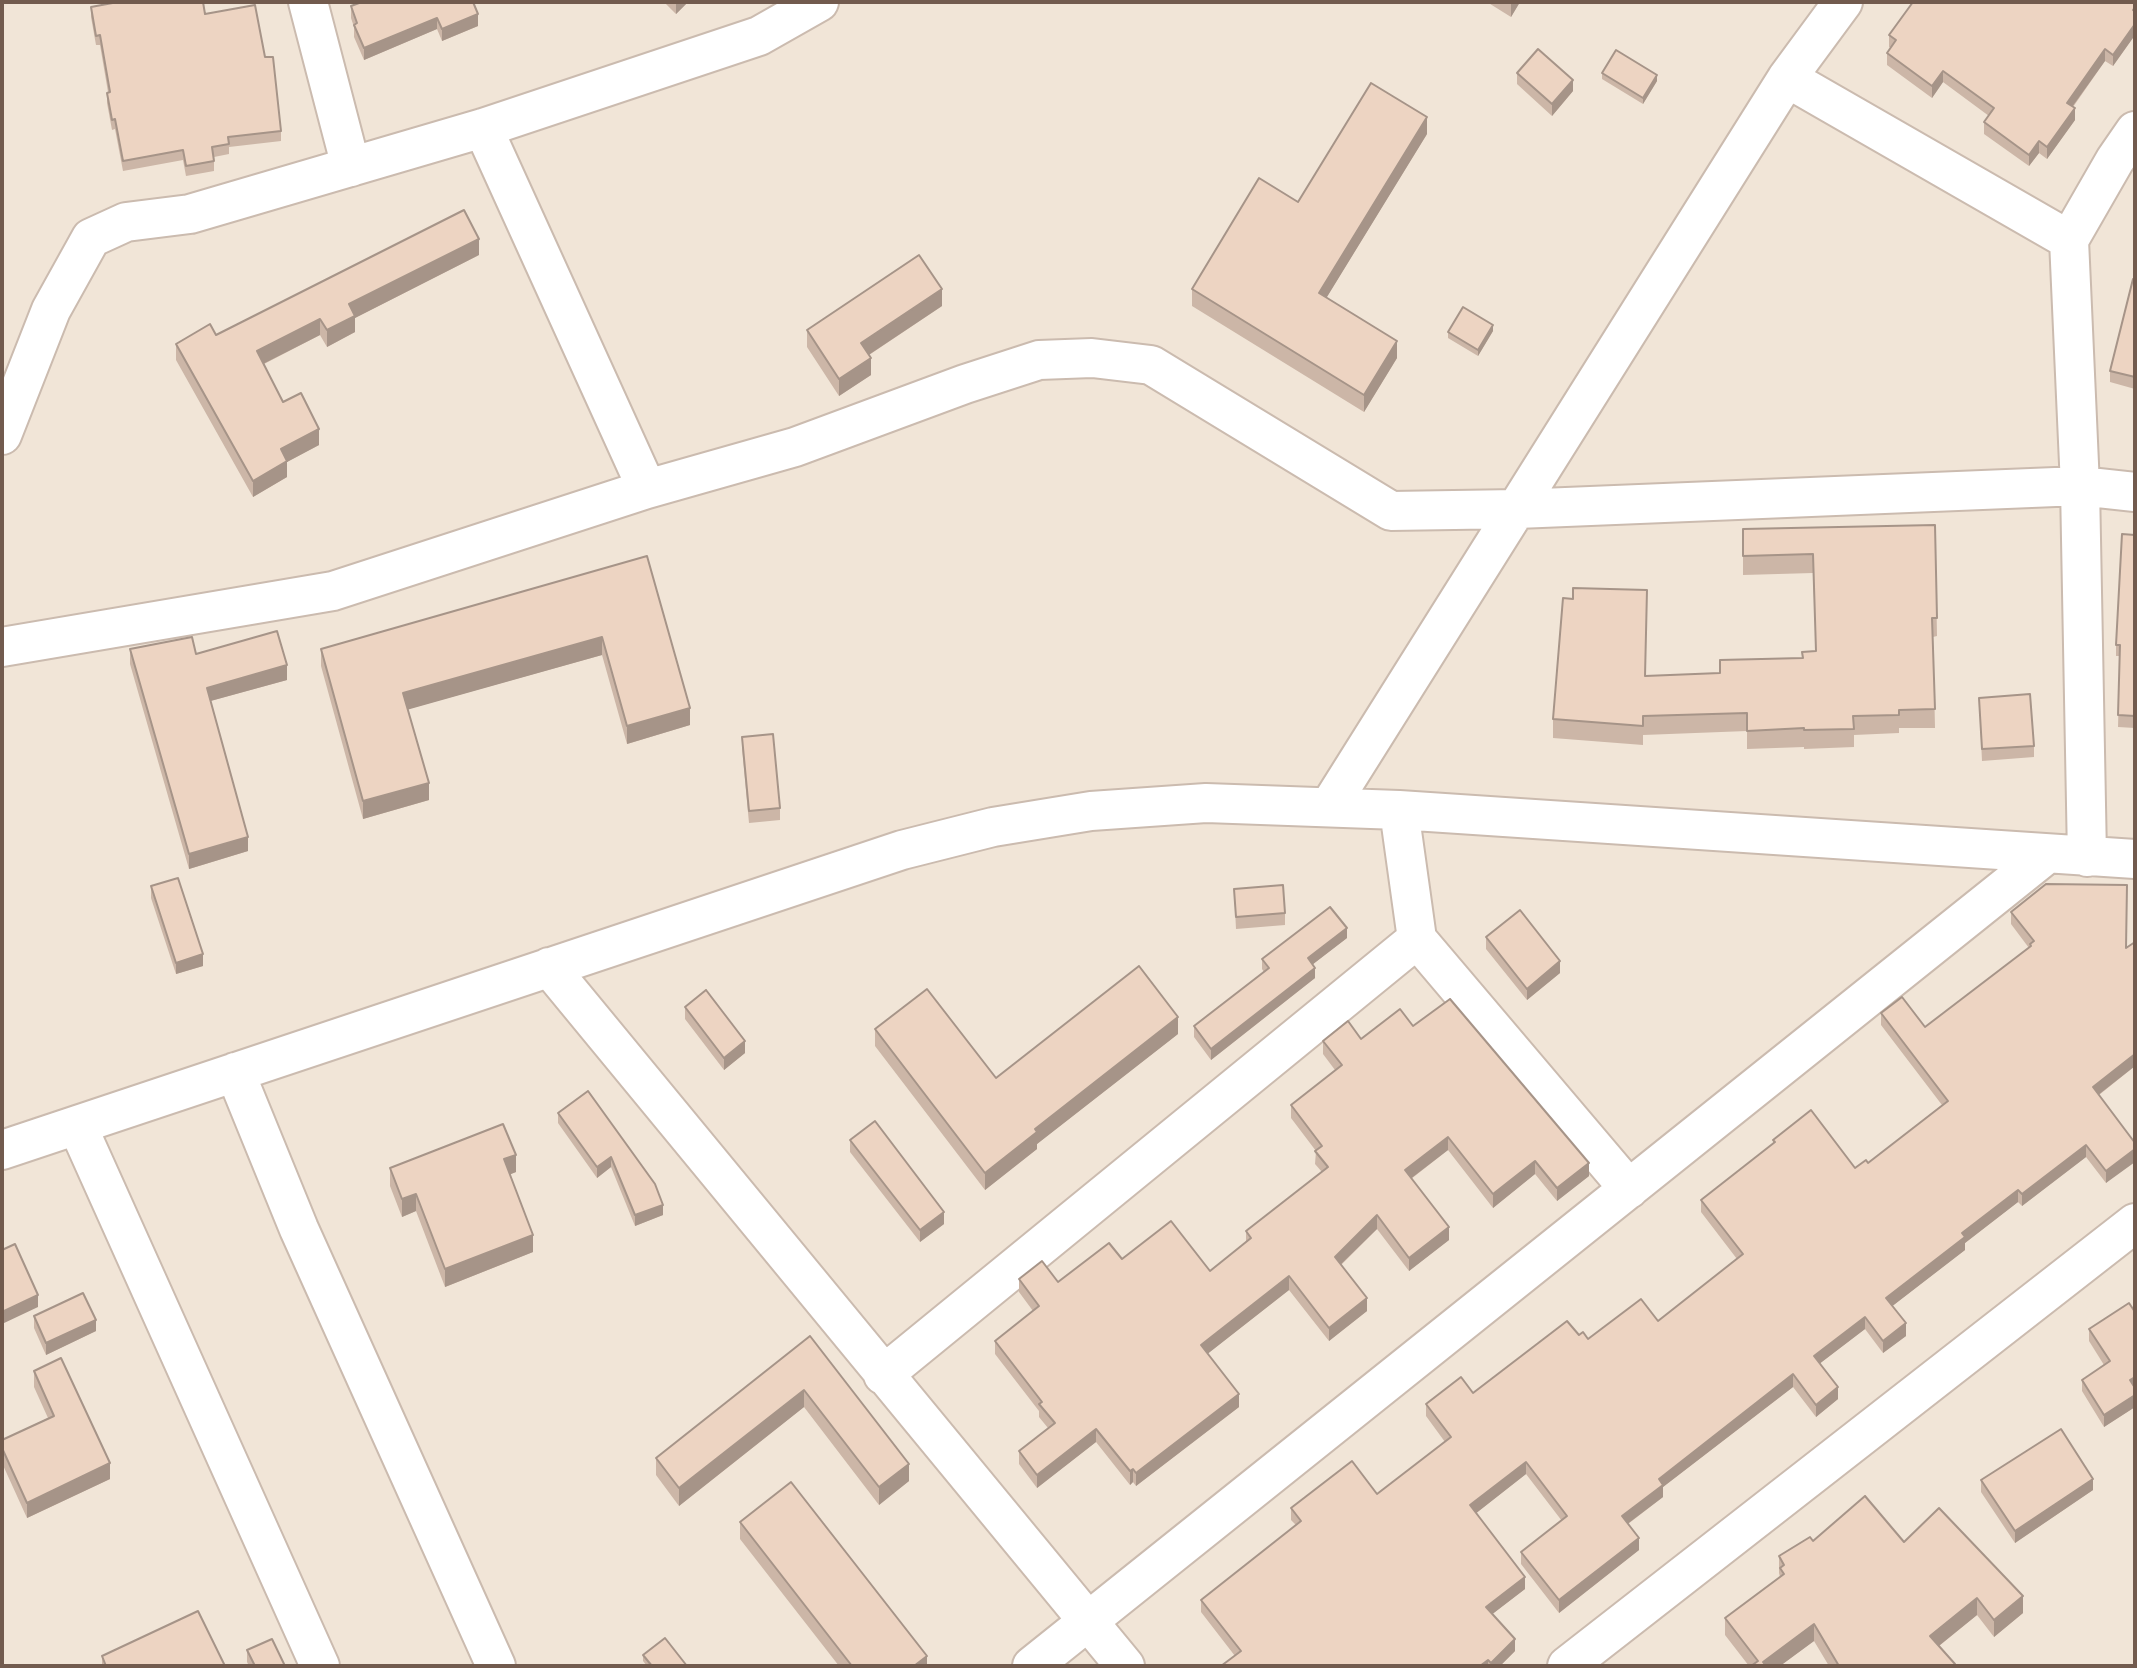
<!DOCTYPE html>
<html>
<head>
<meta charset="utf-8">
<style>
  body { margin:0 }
  #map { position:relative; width:2137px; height:1668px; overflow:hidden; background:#faf3e8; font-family:"Source Sans 3",sans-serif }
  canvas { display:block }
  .frame { position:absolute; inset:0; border:4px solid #725b4e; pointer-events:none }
</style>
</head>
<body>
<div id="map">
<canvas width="2137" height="1668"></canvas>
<div class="frame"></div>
</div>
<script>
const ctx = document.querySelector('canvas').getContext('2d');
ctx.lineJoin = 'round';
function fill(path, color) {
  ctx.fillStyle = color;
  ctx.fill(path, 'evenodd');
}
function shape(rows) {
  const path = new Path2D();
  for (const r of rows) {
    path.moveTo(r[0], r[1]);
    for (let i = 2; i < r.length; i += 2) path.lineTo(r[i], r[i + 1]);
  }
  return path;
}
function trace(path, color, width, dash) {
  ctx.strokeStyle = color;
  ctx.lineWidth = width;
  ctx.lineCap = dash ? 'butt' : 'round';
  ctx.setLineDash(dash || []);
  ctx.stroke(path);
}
const residential = shape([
  [2,2,2135,2,2135,1666,2,1666]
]);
const minor = shape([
  [308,2,351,167],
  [1787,78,2069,240],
  [483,128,647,489],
  [2,435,51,310,91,238,126,222,190,214,483,128,759,36,819,2],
  [2,647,333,591,647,489,795,447,965,384,1039,360,1092,358,1151,365,1391,511,1517,509,2080,486,2135,492],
  [1329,807,1787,78,1843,2],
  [1399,810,1417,939,1629,1189],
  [2087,857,2080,486,2069,240,2115,160,2135,131],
  [549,967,1125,1666],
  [235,1072,299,1229,496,1666],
  [77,1125,320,1666],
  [2,1150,902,850,993,827,1091,811,1206,803,1399,810,2135,859],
  [883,1375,1417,939],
  [1032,1666,2047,854],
  [1567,1666,2135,1223]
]);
const wall = shape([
  [362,2,478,26,442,41,437,29,364,60,354,37,354,27,351,18,351,6],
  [664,2,688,2,676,14],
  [1487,2,1520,2,1511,17],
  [2135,2,2135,35,2113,66,2105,61,2073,107,2075,120,2047,159,2039,153,2029,166,1984,134,1984,122,1989,116,1943,82,1932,98,1887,65,1887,53,1891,48,1889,47,1889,35],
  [91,7,205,14,265,57,281,131,281,141,229,147,229,154,214,157,214,171,186,176,183,160,123,171,115,129,112,130,107,103,107,93,108,92,100,45,96,45,91,17],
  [1517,73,1573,91,1552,116,1517,84],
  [1602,73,1657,81,1643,104,1602,79],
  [1427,134,1326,298,1397,358,1364,412,1192,306,1192,289,1298,202],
  [479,255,355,318,355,332,327,347,320,335,264,364,283,402,319,445,287,462,287,477,253,497,176,360,176,344,216,335],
  [2135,279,2135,389,2110,382,2110,371],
  [942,306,869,355,871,375,839,396,807,347,807,330],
  [1493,331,1478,356,1448,338,1448,332],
  [1935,525,1937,636,1933,637,1935,728,1899,728,1899,733,1854,735,1854,747,1804,749,1804,747,1747,749,1747,731,1643,735,1643,745,1553,738,1553,719,1720,673,1720,660,1803,658,1816,651,1813,573,1743,575,1743,529],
  [2135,535,2135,728,2118,727,2120,656,2116,656,2116,645],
  [647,556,690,725,627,744,602,655,408,709,429,800,363,819,321,666,321,649],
  [130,649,196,654,287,680,210,701,248,851,189,869,130,664],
  [1979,698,2034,746,2034,757,1982,761],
  [742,737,780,808,780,820,749,823,742,748],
  [151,886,203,966,176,974,151,898],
  [1234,889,1285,913,1285,925,1236,929],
  [2011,912,2126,948,2135,942,2135,1066,2099,1095,2135,1143,2106,1183,2086,1157,2022,1206,2018,1202,1965,1243,1965,1250,1892,1306,1906,1336,1883,1353,1865,1329,1820,1363,1838,1399,1816,1417,1793,1387,1663,1487,1663,1497,1628,1524,1639,1550,1559,1613,1521,1564,1521,1552,1562,1521,1526,1474,1476,1513,1525,1589,1492,1614,1515,1651,1500,1666,1221,1666,1235,1656,1201,1612,1201,1600,1296,1525,1291,1520,1291,1508,1377,1494,1445,1442,1426,1416,1426,1404,1473,1393,1579,1335,1588,1339,1658,1321,1737,1259,1701,1212,1701,1200,1773,1144,1773,1140,1855,1168,1868,1163,1942,1105,1881,1025,1881,1013,1925,1027,2029,948,2011,924],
  [1486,937,1560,973,1527,1000,1486,949],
  [1347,938,1313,964,1315,978,1211,1060,1194,1037,1194,1026,1264,972,1262,969,1262,959],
  [685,1007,745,1053,724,1070,685,1019],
  [1413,1026,1589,1176,1557,1201,1535,1174,1493,1208,1448,1150,1411,1179,1449,1240,1409,1271,1377,1229,1341,1265,1367,1311,1329,1341,1289,1290,1207,1354,1239,1407,1136,1486,1133,1482,1130,1485,1096,1442,1037,1488,1019,1464,1019,1451,1048,1428,1039,1417,1039,1411,995,1354,995,1341,1033,1311,1019,1292,1019,1279,1058,1282,1122,1259,1210,1271,1246,1242,1246,1231,1322,1172,1315,1164,1316,1151,1291,1118,1291,1105,1335,1070,1323,1054,1323,1041,1361,1039],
  [875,1029,996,1078,1178,1034,1037,1144,1037,1149,985,1190,875,1046],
  [588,1091,663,1215,635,1226,611,1167,597,1178,558,1123,558,1113],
  [850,1140,944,1224,920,1242,850,1152],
  [390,1168,516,1172,510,1174,533,1252,445,1287,416,1211,402,1217,390,1186],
  [2135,1312,2135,1407,2104,1427,2082,1391,2082,1380,2104,1365,2089,1341,2089,1329],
  [34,1316,96,1331,46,1355,34,1328],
  [810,1336,909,1481,879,1505,804,1407,679,1506,656,1475,656,1458],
  [34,1371,110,1479,27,1518,2,1463,2,1440,48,1418,34,1387],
  [1981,1480,2093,1490,2015,1543,1981,1492],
  [740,1522,927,1666,839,1666,740,1539],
  [1813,1541,1904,1542,2023,1613,1994,1637,1977,1615,1939,1646,1955,1666,1829,1666,1814,1641,1780,1666,1749,1666,1725,1635,1725,1618,1780,1577,1779,1573,1779,1556],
  [247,1650,285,1666,249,1666,247,1662],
  [643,1655,687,1666,647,1666,643,1661],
  [102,1656,225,1666,102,1666]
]);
const shadedWall = shape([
  [676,2,688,2,676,14],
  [1511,2,1520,2,1511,17],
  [478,14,478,26,442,41,442,29],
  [437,18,437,29,364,60,364,48],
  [2135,24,2135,35,2113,66,2113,55],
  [2105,49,2105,61,2067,114,2067,103],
  [1943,71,1943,82,1932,98,1932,86],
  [1657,75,1657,81,1643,104,1643,98],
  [1573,80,1573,91,1552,116,1552,104],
  [2075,108,2075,120,2047,159,2047,147],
  [1427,117,1427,134,1319,310,1319,293],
  [2039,141,2039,153,2029,166,2029,155],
  [479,239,479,255,355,318,355,332,327,347,327,330,349,304],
  [942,289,942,306,861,360,861,343],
  [320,319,320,335,257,367,257,351],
  [1493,325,1493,331,1478,356,1478,350],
  [1397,341,1397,358,1364,412,1364,395],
  [871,358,871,375,839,396,839,379],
  [319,429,319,445,287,462,287,477,253,497,253,481,281,449],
  [602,637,602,655,403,711,403,693],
  [287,665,287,680,207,702,207,688],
  [690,708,690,725,627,744,627,726],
  [429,783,429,800,363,819,363,801],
  [248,837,248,851,189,869,189,854],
  [1347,928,1347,938,1308,968,1308,958],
  [203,954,203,966,176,974,176,963],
  [1560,961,1560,973,1527,1000,1527,989],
  [1315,968,1315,978,1211,1060,1211,1049],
  [1178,1017,1178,1034,1037,1144,1037,1149,985,1190,985,1173,1035,1129],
  [745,1041,745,1053,724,1070,724,1058],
  [2135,1054,2135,1066,2093,1099,2093,1087],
  [1448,1137,1448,1150,1405,1183,1405,1170],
  [2086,1145,2086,1157,2022,1206,2022,1194],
  [2135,1149,2135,1162,2106,1183,2106,1171],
  [516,1155,516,1172,504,1177,504,1159],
  [611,1157,611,1167,597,1178,597,1167],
  [1535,1161,1535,1174,1493,1208,1493,1194],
  [1589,1163,1589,1176,1557,1201,1557,1188],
  [2018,1190,2018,1202,1965,1243,1965,1250,1886,1311,1886,1298,1962,1233],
  [416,1194,416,1211,402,1217,402,1199],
  [663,1205,663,1215,635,1226,635,1215],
  [944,1212,944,1224,920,1242,920,1230],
  [1377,1215,1377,1229,1335,1270,1335,1257],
  [1449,1227,1449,1240,1409,1271,1409,1258],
  [533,1235,533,1252,445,1287,445,1269],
  [1289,1276,1289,1290,1201,1359,1201,1345],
  [38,1295,38,1307,2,1324,2,1312],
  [1367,1298,1367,1311,1329,1341,1329,1328],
  [1865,1317,1865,1329,1814,1368,1814,1356],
  [96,1320,96,1331,46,1355,46,1343],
  [1906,1323,1906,1336,1883,1353,1883,1341],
  [1793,1374,1793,1387,1663,1487,1663,1497,1622,1528,1622,1516,1659,1479],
  [2135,1377,2135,1389,2130,1380],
  [1838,1387,1838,1399,1816,1417,1816,1405],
  [804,1390,804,1407,679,1506,679,1488],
  [1239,1394,1239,1407,1136,1486,1136,1473],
  [2135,1395,2135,1407,2104,1427,2104,1415],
  [1096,1429,1096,1442,1037,1488,1037,1475],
  [1526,1462,1526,1474,1470,1518,1470,1505],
  [110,1463,110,1479,27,1518,27,1503],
  [909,1464,909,1481,879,1505,879,1487],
  [1133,1469,1133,1482,1130,1485,1130,1471],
  [2093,1479,2093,1490,2015,1543,2015,1531],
  [1639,1538,1639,1550,1559,1613,1559,1600],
  [1525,1577,1525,1589,1486,1619,1486,1607],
  [2023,1596,2023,1613,1994,1637,1994,1620],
  [1977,1598,1977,1615,1930,1653,1930,1636],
  [1814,1624,1814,1641,1780,1666,1763,1666,1763,1662],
  [1515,1639,1515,1651,1500,1666,1491,1666,1491,1663],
  [927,1656,927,1666,914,1666],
  [1488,1660,1488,1666,1480,1666]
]);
const building = shape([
  [118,2,203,2,205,14,255,5,265,57,273,57,281,131,228,137,229,144,212,147,214,161,186,166,183,150,123,161,115,119,112,120,107,93,110,92,100,35,96,36,91,7,118,2],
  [362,2,473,2,478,14,442,29,437,18,364,48,354,25,357,23,351,6,362,2],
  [1913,2,2135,2,2135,7,2133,10,2135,11,2135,24,2113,55,2105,49,2067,103,2075,108,2047,147,2039,141,2029,155,1984,122,1994,108,1943,71,1932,86,1887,53,1896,40,1889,35,1913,2],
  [1538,49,1573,80,1552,104,1517,73,1538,49],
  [1616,50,1657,75,1643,98,1602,73,1616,50],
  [1371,83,1427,117,1319,293,1397,341,1364,395,1192,289,1259,178,1298,202,1371,83],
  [464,210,479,239,349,304,355,316,327,330,320,319,257,351,283,402,301,393,319,429,281,449,287,461,253,481,176,344,210,324,216,335,464,210],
  [919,255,942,289,861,343,871,358,839,379,807,330,919,255],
  [2133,279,2135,279,2135,377,2110,371,2133,279],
  [1463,307,1493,325,1478,350,1448,332,1463,307],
  [1935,525,1937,618,1932,618,1935,709,1899,710,1899,715,1853,716,1854,729,1804,730,1804,728,1747,731,1747,713,1643,716,1643,726,1553,719,1563,598,1573,599,1573,588,1647,590,1645,676,1720,673,1720,660,1803,658,1802,652,1816,651,1813,554,1743,556,1743,529,1935,525],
  [2122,534,2135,535,2135,716,2118,715,2120,645,2116,645,2122,534],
  [647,556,690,708,627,726,602,637,403,693,429,783,363,801,321,649,647,556],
  [277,631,287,665,207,688,248,837,189,854,130,649,192,637,196,654,277,631],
  [2030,694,2034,746,1982,749,1979,698,2030,694],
  [773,734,780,808,749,811,742,737,773,734],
  [178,878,203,954,176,963,151,886,178,878],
  [2046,884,2127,885,2126,948,2135,942,2135,1054,2093,1087,2135,1143,2135,1149,2106,1171,2086,1145,2022,1194,2018,1190,1962,1233,1965,1237,1886,1298,1906,1323,1883,1341,1865,1317,1814,1356,1838,1387,1816,1405,1793,1374,1659,1479,1663,1485,1622,1516,1639,1538,1559,1600,1521,1552,1567,1516,1526,1462,1470,1505,1525,1577,1486,1607,1515,1639,1491,1663,1488,1660,1480,1666,1221,1666,1241,1651,1201,1600,1301,1521,1291,1508,1352,1461,1377,1494,1451,1437,1426,1404,1461,1377,1473,1393,1567,1321,1579,1335,1583,1332,1588,1339,1641,1299,1658,1321,1743,1254,1701,1200,1775,1142,1773,1140,1811,1110,1855,1168,1866,1160,1868,1163,1948,1101,1881,1013,1902,997,1925,1027,2031,946,2030,944,2034,941,2011,912,2046,884],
  [1283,885,1285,913,1236,917,1234,889,1283,885],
  [1330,907,1347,928,1308,958,1315,968,1211,1049,1194,1026,1269,968,1262,959,1330,907],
  [1520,910,1560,961,1527,989,1486,937,1520,910],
  [1139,966,1178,1017,1035,1129,1037,1132,985,1173,875,1029,927,989,996,1078,1139,966],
  [706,990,745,1041,724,1058,685,1007,706,990],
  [1450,999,1589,1163,1557,1188,1535,1161,1493,1194,1448,1137,1405,1170,1449,1227,1409,1258,1377,1215,1335,1257,1367,1298,1329,1328,1289,1276,1201,1345,1239,1394,1136,1473,1133,1469,1130,1471,1096,1429,1037,1475,1019,1451,1055,1423,1039,1404,1042,1402,995,1341,1039,1306,1019,1279,1042,1261,1058,1282,1109,1243,1122,1259,1171,1221,1210,1271,1251,1238,1246,1231,1328,1167,1315,1151,1322,1146,1291,1105,1342,1065,1323,1041,1348,1021,1361,1039,1400,1009,1413,1026,1450,999],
  [588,1091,655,1184,663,1205,635,1215,611,1157,597,1167,558,1113,588,1091],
  [875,1121,944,1212,920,1230,850,1140,875,1121],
  [503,1124,516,1155,504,1159,533,1235,445,1269,416,1194,402,1199,390,1168,503,1124],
  [15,1244,38,1295,2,1312,2,1250,15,1244],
  [83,1293,96,1320,46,1343,34,1316,83,1293],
  [2129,1303,2135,1312,2135,1377,2130,1380,2135,1388,2135,1395,2104,1415,2082,1380,2110,1361,2089,1329,2129,1303],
  [810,1336,909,1464,879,1487,804,1390,679,1488,656,1458,810,1336],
  [61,1358,110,1463,27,1503,2,1448,2,1440,54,1416,34,1371,61,1358],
  [2061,1429,2093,1479,2015,1531,1981,1480,2061,1429],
  [791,1482,927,1656,914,1666,852,1666,740,1522,791,1482],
  [1865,1496,1904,1542,1939,1508,2023,1596,1994,1620,1977,1598,1930,1636,1955,1664,1952,1666,1839,1666,1814,1624,1763,1662,1766,1666,1751,1666,1758,1661,1725,1618,1784,1574,1780,1568,1784,1565,1779,1556,1810,1537,1813,1541,1865,1496],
  [198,1611,225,1666,106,1666,102,1656,198,1611],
  [665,1638,687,1666,652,1666,643,1655,665,1638],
  [272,1639,285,1666,255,1666,247,1650,272,1639]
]);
fill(residential, '#f1e5d7');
trace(minor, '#cbbbaf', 42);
trace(minor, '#fff', 38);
fill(wall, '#ccb6a7');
fill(shadedWall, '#a69488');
fill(building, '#edd4c2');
trace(building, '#a69488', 2);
</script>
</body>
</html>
